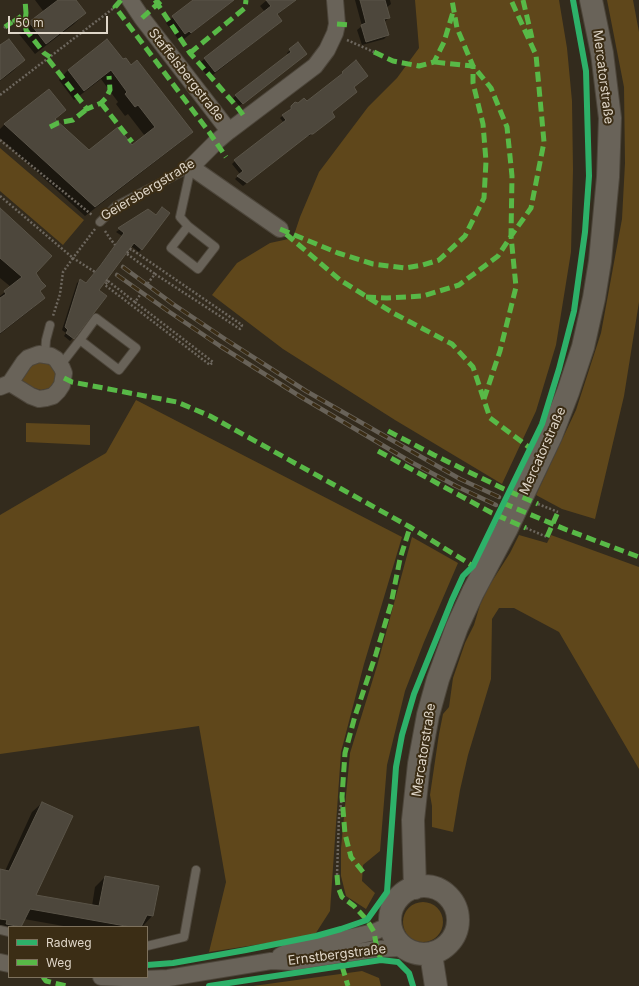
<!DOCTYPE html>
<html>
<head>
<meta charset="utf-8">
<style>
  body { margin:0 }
  #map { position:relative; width:639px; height:986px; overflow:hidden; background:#332b1d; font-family:Inter,sans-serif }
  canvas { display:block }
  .legend { position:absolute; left:8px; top:926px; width:140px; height:52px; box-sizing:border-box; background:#3b2d15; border:1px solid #7d715d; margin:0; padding:5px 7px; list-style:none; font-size:12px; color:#dfd6c8 }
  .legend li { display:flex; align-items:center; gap:8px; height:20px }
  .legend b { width:20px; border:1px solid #7d715d }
  .scale { position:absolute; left:8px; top:16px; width:100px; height:18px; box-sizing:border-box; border:2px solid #dfd6c8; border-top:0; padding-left:5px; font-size:12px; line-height:14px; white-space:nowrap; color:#dfd6c8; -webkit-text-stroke:3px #3b2d15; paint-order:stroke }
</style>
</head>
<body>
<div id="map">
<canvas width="639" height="986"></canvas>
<ul class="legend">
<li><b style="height:5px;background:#2db169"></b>Radweg</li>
<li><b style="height:5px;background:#58b947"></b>Weg</li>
</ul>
<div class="scale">50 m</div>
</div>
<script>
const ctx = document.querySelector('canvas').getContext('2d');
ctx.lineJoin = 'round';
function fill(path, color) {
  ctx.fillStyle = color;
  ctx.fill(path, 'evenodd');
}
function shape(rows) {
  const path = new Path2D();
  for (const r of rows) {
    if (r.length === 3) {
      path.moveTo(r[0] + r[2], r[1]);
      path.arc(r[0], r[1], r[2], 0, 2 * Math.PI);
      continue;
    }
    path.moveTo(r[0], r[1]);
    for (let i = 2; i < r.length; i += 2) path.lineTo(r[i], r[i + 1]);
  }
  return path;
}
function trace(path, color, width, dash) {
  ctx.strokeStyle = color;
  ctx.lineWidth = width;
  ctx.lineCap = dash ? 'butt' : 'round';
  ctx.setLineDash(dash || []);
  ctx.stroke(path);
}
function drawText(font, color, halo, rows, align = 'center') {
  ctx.font = font + ' Inter,sans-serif';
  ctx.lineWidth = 4;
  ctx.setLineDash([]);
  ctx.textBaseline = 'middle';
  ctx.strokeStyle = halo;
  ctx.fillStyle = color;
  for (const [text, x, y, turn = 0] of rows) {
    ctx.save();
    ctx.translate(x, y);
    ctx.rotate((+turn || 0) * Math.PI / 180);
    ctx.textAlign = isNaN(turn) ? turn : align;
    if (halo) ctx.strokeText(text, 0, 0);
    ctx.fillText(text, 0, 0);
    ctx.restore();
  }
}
const green = shape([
  [415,0,559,0,567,48,572,101,573,170,571,252,556,345,536,411,502,484,395,420,283,349,212,295,237,263,270,243,293,238,300,217,319,172,368,107,397,78,419,48],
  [607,0,633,0,639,32,639,302,624,396,595,519,562,509,536,495,576,410,601,333,622,219,625,163,624,87],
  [0,148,84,220,63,245,0,191],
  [38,361,53,365,57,374,54,383,50,388,41,390,31,387,22,382,21,378,27,368],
  [136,400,402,537,364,664,341,752,330,911,314,936,209,952,226,882,199,726,0,754,0,515,106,453],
  [26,423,90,425,90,445,26,442],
  [519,535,547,543,551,535,639,567,639,769,559,632,514,608,499,608,492,619,491,679,468,755,460,790,453,832,432,827,432,806,430,795,439,734,443,714,449,707,453,678,465,643,474,625,480,605,489,586,510,553],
  [412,537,458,563,424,642,405,691,387,765,380,851,363,865,362,881,375,893,366,909,346,896,341,876,341,848,350,753,377,666],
  [423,922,20],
  [362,971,379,978,381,986,253,986]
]);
const shadow = shape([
  [35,0,75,0,85,13,74,24,35,54,19,34,30,23,44,12],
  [194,0,233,0,184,39,182,36,178,39,166,23],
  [267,0,295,0,277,15,275,26,209,78,198,64,265,12,260,6],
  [355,0,390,0,391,4,386,8,389,18,384,22,388,35,384,39,362,45,357,30,362,26],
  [107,40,123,61,131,66,191,132,182,141,85,216,0,138,0,129,5,124,64,110,55,120,89,151,132,146,145,136,128,114,125,116,116,104,118,102,101,79,74,100,59,80,68,70],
  [298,43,303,57,239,106,233,98,288,55,287,53],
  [0,47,24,60,13,71,0,81],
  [343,72,353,87,331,113,331,120,309,136,306,136,243,186,235,179,240,174,232,164,235,161,284,123,280,118,288,112,291,107,306,102,341,76,340,75],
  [0,209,35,273,39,291,44,298,33,308,0,334,0,296,11,287,0,278],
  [148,210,156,216,141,249,139,252,131,246,97,290,73,338,70,341,64,336,66,333,62,330,77,283,80,280,86,284,122,236,116,232],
  [42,803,35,895,92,906,95,887,105,877,152,916,143,926,141,925,140,927,69,927,24,919,19,927,9,927,9,936,0,934,0,870,5,871,32,812]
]);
const building = shape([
  [58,0,76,0,86,13,46,44,29,22,58,0],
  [193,0,234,0,191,33,189,31,185,34,172,16,193,0],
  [266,0,296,0,277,14,282,21,215,72,204,58,271,6,266,0],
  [360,0,385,0,390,18,384,19,389,35,366,42,361,25,366,23,360,0],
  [9,39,25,60,0,80,0,45,9,39],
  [107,39,123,59,126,58,131,65,137,60,193,132,95,207,4,124,49,89,66,110,55,119,89,150,118,127,132,145,155,127,138,105,135,107,125,94,127,92,111,70,84,91,68,70,107,39],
  [298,42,307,54,243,104,235,95,291,52,289,49,298,42],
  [356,60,368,76,354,87,357,92,332,112,335,117,313,134,310,134,247,183,237,176,243,171,234,160,286,120,282,115,291,109,291,106,295,102,298,103,304,98,307,101,343,73,342,72,356,60],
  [162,207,170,213,142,250,134,243,99,290,107,296,74,339,66,333,68,330,65,327,80,279,86,283,100,266,124,233,118,228,148,209,156,215,162,207],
  [0,208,52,256,36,273,41,281,46,286,40,291,45,298,0,333,0,298,6,294,4,291,22,277,0,258,0,208],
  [42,802,73,816,36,895,99,906,105,876,159,886,153,916,147,915,141,927,131,927,30,909,21,927,6,924,7,920,0,919,0,869,9,871,42,802]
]);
const path = shape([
  [12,22,13,22],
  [4,28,5,27],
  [347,40,374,52],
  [0,95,115,7],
  [0,140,92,215],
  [0,196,73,258,63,272,60,294,53,316],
  [95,229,73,258,95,272],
  [105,231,109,237,115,245],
  [127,253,131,249,242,325,240,329,155,274,148,283],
  [127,254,155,274],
  [106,280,108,281,105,285,210,365,213,362,135,302,140,295],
  [108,281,135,302],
  [538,504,558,512],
  [526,528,547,537],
  [337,875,339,817,342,797]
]);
const service = shape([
  [100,222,116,206,191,167],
  [188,226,215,247,198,269,171,248,188,226],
  [188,226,180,217,191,167],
  [45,354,46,340,50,325],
  [60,363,63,362,80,340,119,370,136,348,96,318,80,340],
  [0,930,9,932],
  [147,946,184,937,196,870]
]);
const minor = shape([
  [130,0,142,18,229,131],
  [280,229,191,167,216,142,229,131,315,66,327,50,335,33,337,24,335,0],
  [0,387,10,383,24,362,28,358,39,354,51,356,56,359,62,368,64,373,62,385,58,391,53,396,46,398,39,399,31,396,10,383],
  [280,956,290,951,374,932,390,925],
  [0,962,9,964],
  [101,977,145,979,168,978,271,961,293,962,377,949,403,948]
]);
const secondary = shape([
  [424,920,34],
  [415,888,413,820,419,764,428,715,438,679,457,627,473,592,507,528,551,436,568,392,583,347,594,298,600,261,608,177,610,118,602,53,591,0],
  [431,954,436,986]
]);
const rail = shape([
  [123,267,173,304,225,339,306,391,460,479,499,497],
  [117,275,168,311,220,346,301,397,411,462,456,486,496,505]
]);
const quiet = shape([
  [121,0,115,7,209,132,226,157],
  [155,0,190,53,238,108,246,119],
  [523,0,532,38],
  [26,13,25,22,26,30,44,53,50,57],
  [142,18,162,0],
  [13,22,26,13,25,0],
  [337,24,350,25],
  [5,27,12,22],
  [374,52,393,61,419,66,434,62,444,42,453,12],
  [190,53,245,8,246,0],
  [48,59,87,109,101,103,106,98,110,90,109,76],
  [101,103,132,142],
  [50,127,58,123,73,120,87,109],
  [280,229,338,253,373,264,405,268,423,265,439,260,465,236,484,198,486,161,483,124,473,83,473,66,457,28,452,0],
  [286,234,340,280,393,313,452,344,473,367,490,418,530,448],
  [366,297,387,298,423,296,459,285,498,256,511,236,512,176,507,127,491,88,473,66,434,62],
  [64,378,72,382,177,402,210,416,410,527,473,566],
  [484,399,500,351,516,287,511,236,531,208,544,142,536,55,511,0],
  [388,431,434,455,504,489,538,504],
  [378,451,492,513,526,528],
  [503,503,567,530,639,557],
  [547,537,558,512],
  [363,872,351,857,345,834,342,797,345,753,355,716,376,654,391,604,400,559,410,527],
  [337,875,338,887,342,897,354,906,367,920,374,932,377,949,381,960],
  [342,966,348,986],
  [43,977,46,981,67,986]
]);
const cycleway = shape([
  [147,965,173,963,246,950,316,936,341,929,367,920,387,892,396,767,402,735,414,694,452,600,463,576,473,566,542,424,559,369,574,311,585,232,589,176,586,71,573,0],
  [209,986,381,960,398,962,409,973,413,986]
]);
const streetNames = [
  ["Staffelsbergstraße",186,75,52],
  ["Mercatorstraße",603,77,83],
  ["Geiersbergstraße",148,190,-31],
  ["Mercatorstraße",543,451,-66],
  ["Mercatorstraße",424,750,-81],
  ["Ernstbergstraße",337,955,-7]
];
fill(green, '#5f471b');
fill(shadow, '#0007');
fill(building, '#4d473c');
trace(building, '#5a5448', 1);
trace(service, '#4d463b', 10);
trace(minor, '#4d463b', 18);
trace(secondary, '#4d463b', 24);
trace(path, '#6d675e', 2.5, [2, 2]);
trace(service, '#696359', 8);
trace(minor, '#696359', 16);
trace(secondary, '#696359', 22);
trace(rail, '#686258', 4.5);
trace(rail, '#3b2d15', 3, [9]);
trace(quiet, '#58b947', 5, [10, 5]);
trace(cycleway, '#2db169', 6);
drawText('13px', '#dfd6c8', '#3b2d15', streetNames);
</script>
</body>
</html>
